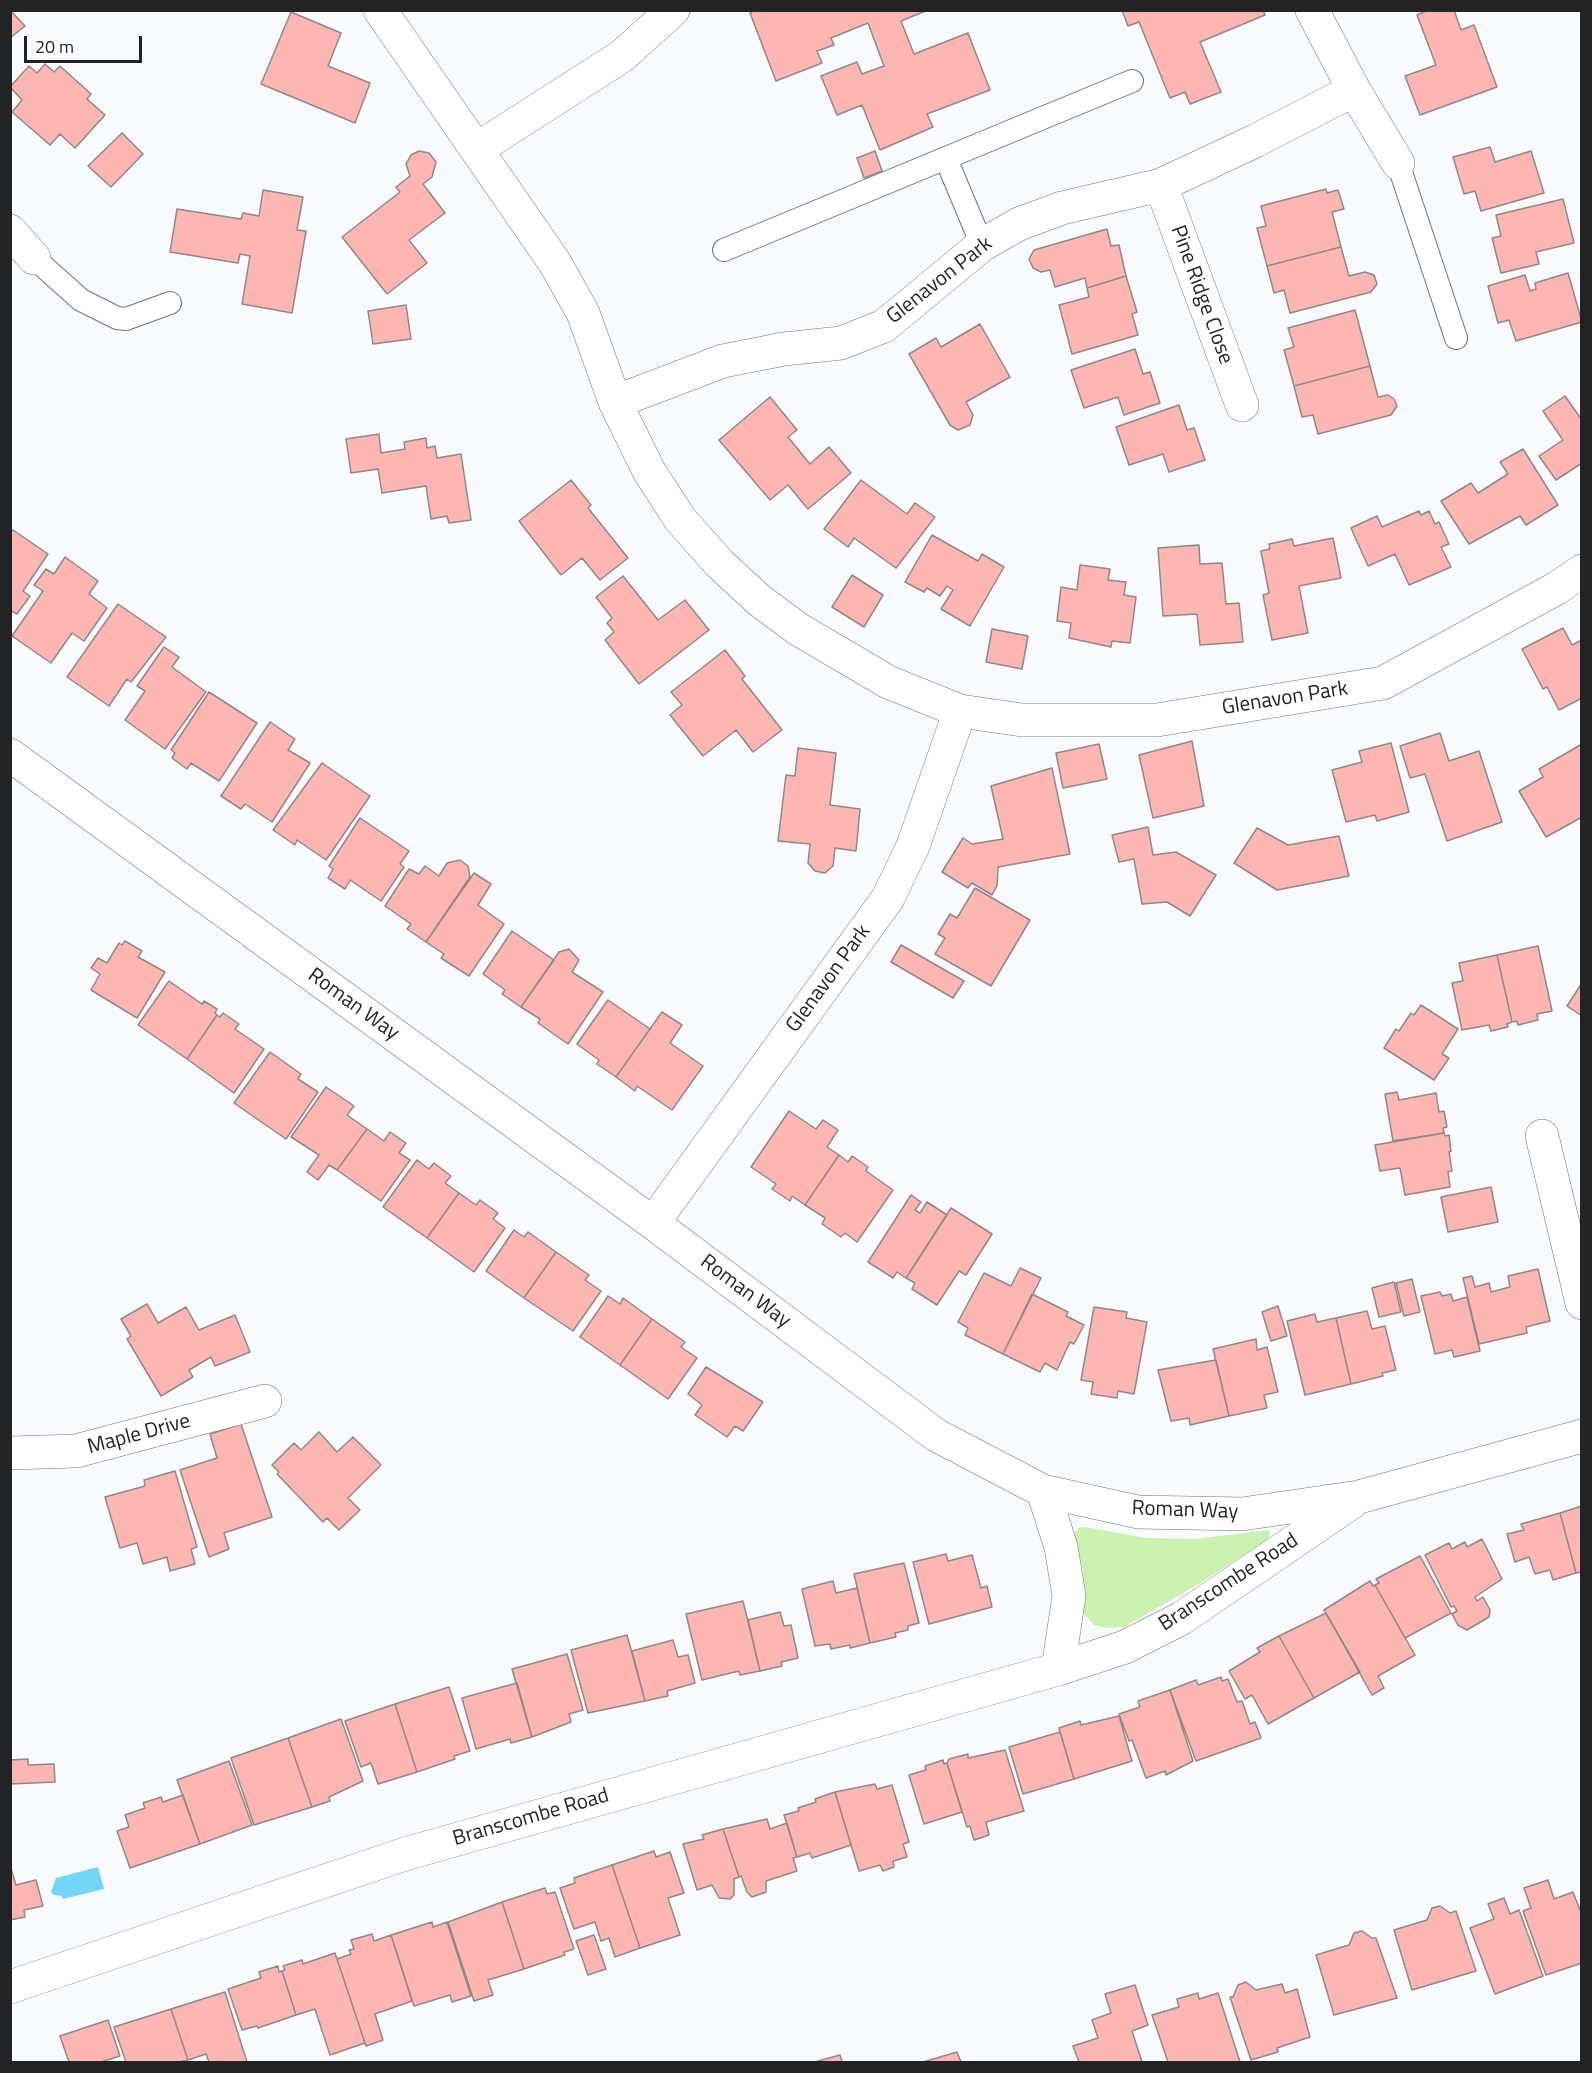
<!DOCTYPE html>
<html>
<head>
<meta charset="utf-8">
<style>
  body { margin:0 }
  #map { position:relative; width:1592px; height:2073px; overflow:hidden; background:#f7faff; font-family:"Titillium Web",sans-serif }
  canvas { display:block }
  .frame { position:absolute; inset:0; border:12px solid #212325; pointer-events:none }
  .scale { position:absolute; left:24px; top:36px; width:118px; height:27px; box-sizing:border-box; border:3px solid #212325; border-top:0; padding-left:8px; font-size:18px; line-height:21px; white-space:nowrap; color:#212325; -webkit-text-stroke:4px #fff; paint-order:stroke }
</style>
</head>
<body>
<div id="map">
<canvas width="1592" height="2073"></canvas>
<div class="frame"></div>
<div class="scale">20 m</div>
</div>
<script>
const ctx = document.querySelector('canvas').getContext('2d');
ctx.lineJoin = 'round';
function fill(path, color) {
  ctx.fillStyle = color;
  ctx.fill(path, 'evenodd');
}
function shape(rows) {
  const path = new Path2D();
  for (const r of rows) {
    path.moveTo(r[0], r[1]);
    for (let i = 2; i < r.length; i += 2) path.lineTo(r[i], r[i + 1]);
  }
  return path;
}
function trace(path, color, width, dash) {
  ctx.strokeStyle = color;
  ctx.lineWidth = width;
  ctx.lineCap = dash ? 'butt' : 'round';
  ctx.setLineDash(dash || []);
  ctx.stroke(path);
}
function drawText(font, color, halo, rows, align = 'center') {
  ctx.font = font + ' "Titillium Web",sans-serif';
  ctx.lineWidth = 4.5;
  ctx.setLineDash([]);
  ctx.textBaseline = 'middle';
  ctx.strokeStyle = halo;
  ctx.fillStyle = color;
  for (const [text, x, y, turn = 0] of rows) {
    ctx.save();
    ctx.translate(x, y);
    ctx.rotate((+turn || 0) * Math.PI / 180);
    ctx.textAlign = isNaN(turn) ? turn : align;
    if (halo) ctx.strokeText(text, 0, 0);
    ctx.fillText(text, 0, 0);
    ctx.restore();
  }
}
const green = shape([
  [1085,1527,1146,1538,1195,1539,1269,1530,1270,1535,1267,1540,1197,1585,1124,1627,1108,1628,1094,1625,1082,1612,1083,1570,1073,1535,1079,1528]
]);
const water = shape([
  [98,1867,104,1889,63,1899,62,1896,54,1895,51,1892,56,1878]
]);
const building = shape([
  [10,10,25,26,10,38,10,10],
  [755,10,928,10,901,21,914,54,968,33,990,90,927,114,933,127,880,150,862,105,837,115,821,76,857,62,862,74,884,66,868,23,831,38,834,45,817,51,822,63,776,81,750,13,755,10],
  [1122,10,1263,10,1265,15,1200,42,1221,92,1190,104,1185,92,1170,98,1139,22,1128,26,1122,10],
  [1428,10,1454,10,1461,30,1474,25,1497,87,1420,115,1405,76,1436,65,1417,15,1428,10],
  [291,12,341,33,328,66,370,83,355,123,261,84,291,12],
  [45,64,54,72,60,66,91,94,87,99,105,115,75,148,60,134,50,145,12,112,22,100,10,87,29,66,37,73,45,64],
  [122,133,143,154,111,187,88,166,122,133],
  [1490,147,1495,162,1531,151,1544,193,1481,211,1475,191,1464,194,1453,157,1490,147],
  [419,151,429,153,436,162,432,177,423,184,445,213,409,240,427,263,387,294,342,237,400,192,396,187,410,176,406,164,411,155,419,151],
  [875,151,882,171,864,178,857,158,875,151],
  [1326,189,1327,193,1338,190,1344,209,1332,212,1341,247,1267,266,1257,228,1266,226,1261,206,1326,189],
  [263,190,303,197,297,230,306,231,292,313,242,304,250,256,240,254,238,263,170,252,177,209,241,219,243,213,259,216,263,190],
  [1563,199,1574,243,1536,252,1539,264,1501,273,1492,238,1501,236,1496,215,1563,199],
  [1107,229,1111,246,1119,245,1126,276,1087,288,1085,278,1055,287,1050,270,1041,272,1033,268,1029,259,1034,250,1107,229],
  [1341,247,1349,276,1365,272,1374,275,1377,284,1371,292,1290,313,1284,290,1274,293,1267,266,1341,247],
  [1568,273,1582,322,1516,341,1509,320,1498,323,1488,286,1525,275,1530,291,1536,289,1535,283,1568,273],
  [1126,276,1137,312,1132,314,1138,335,1072,354,1059,305,1089,297,1087,288,1126,276],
  [406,305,411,339,373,344,368,311,406,305],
  [1355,310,1370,366,1294,386,1284,350,1294,347,1288,328,1355,310],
  [980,324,1010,377,966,402,973,415,970,425,958,430,950,425,909,354,936,338,941,347,980,324],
  [1135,349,1143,374,1150,372,1160,403,1124,415,1118,397,1084,408,1071,370,1135,349],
  [1370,366,1378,397,1388,395,1394,399,1397,406,1391,415,1318,434,1313,415,1302,417,1294,386,1370,366],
  [1565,396,1582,420,1582,463,1556,480,1539,456,1563,440,1543,411,1565,396],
  [770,397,797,430,788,437,810,464,829,447,851,473,808,509,788,485,770,500,719,440,770,397],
  [1179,405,1187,430,1194,428,1205,460,1169,472,1163,454,1129,465,1116,427,1179,405],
  [379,434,381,453,405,449,404,442,426,438,427,448,435,446,437,458,461,454,471,520,449,523,447,516,431,519,426,486,382,493,378,469,351,473,346,439,379,434],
  [1523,449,1558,505,1526,525,1520,516,1469,544,1441,501,1471,483,1478,493,1508,474,1500,462,1523,449],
  [571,480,591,505,588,508,628,558,600,580,582,558,561,575,519,521,571,480],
  [861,480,907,514,915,503,935,517,896,568,854,538,848,547,824,529,861,480],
  [1419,511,1421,515,1429,511,1435,524,1439,522,1449,544,1441,547,1451,567,1409,585,1395,554,1368,566,1351,528,1377,516,1382,527,1419,511],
  [13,530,48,554,23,591,30,596,17,614,10,610,10,533,13,530],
  [932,535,978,561,982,554,1004,567,970,626,941,609,953,590,947,586,940,596,927,588,924,592,905,582,932,535],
  [1333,538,1341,578,1299,586,1308,633,1272,640,1263,595,1269,593,1261,551,1270,549,1269,544,1292,539,1294,546,1333,538],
  [1199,545,1200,564,1222,563,1226,604,1239,603,1243,642,1200,645,1197,614,1163,616,1158,548,1199,545],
  [65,557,98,581,89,594,107,608,84,641,72,633,51,663,12,636,43,591,34,585,46,569,54,574,65,557],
  [1080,565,1110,569,1108,580,1126,582,1124,595,1136,597,1130,643,1112,641,1111,647,1069,638,1071,623,1057,621,1061,587,1077,590,1080,565],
  [852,575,883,595,864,627,832,607,852,575],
  [623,576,658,620,685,600,709,630,639,684,605,640,614,632,607,623,612,618,596,597,623,576],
  [118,604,166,637,131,682,127,679,109,706,67,677,118,604],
  [1563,628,1572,645,1582,640,1582,698,1559,710,1547,687,1543,689,1522,649,1563,628],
  [992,629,1028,636,1022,669,986,662,992,629],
  [164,647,179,657,172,667,206,692,165,749,125,720,145,691,137,686,164,647],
  [725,650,745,676,742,679,782,730,753,752,736,730,703,756,670,715,682,705,671,692,725,650],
  [209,692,257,723,219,781,191,763,187,769,172,758,175,753,171,750,209,692],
  [270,722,295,739,288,750,310,763,272,822,245,804,241,809,221,796,270,722],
  [1440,733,1449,761,1479,751,1502,822,1447,841,1425,774,1410,778,1400,746,1440,733],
  [1192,741,1204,806,1153,818,1139,755,1192,741],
  [1391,743,1409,812,1377,821,1375,815,1346,822,1332,770,1362,762,1359,751,1391,743],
  [1099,744,1107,779,1063,788,1056,753,1099,744],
  [1582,744,1582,817,1546,837,1519,791,1543,777,1539,769,1582,744],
  [798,748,836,753,830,805,860,809,856,851,835,848,833,866,825,873,815,871,808,863,810,844,778,841,786,775,795,776,798,748],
  [322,763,370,796,326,860,297,840,295,845,273,830,322,763],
  [1052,768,1070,854,998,867,997,886,992,895,972,883,968,888,942,872,963,838,972,844,1003,839,991,786,1052,768],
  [360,818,409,851,400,864,404,867,381,901,350,880,345,889,328,878,333,869,329,866,360,818],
  [1148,827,1153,855,1176,852,1216,875,1190,916,1167,902,1142,904,1134,859,1119,862,1112,835,1148,827],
  [1257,828,1288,845,1339,836,1349,876,1277,890,1234,863,1257,828],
  [460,860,468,866,470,877,426,942,407,929,411,924,385,906,409,869,419,874,425,866,439,876,447,863,460,860],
  [474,873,491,884,478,905,504,924,469,976,441,958,444,954,426,942,474,873],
  [975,888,1030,920,991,986,935,954,945,938,938,934,950,914,957,918,975,888],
  [512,931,554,960,521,1007,502,994,505,990,483,974,512,931],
  [125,941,142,951,138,957,165,972,137,1018,91,990,100,974,91,968,98,958,107,963,119,943,122,945,125,941],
  [901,945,964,981,953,998,891,962,901,945],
  [1538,946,1552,1011,1537,1014,1538,1020,1518,1025,1517,1021,1512,1022,1497,955,1538,946],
  [569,949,579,960,572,972,603,992,568,1044,538,1023,540,1019,521,1007,559,952,569,949],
  [1497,955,1512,1022,1507,1024,1508,1027,1491,1031,1489,1025,1462,1030,1452,983,1463,981,1459,963,1497,955],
  [169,981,202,1004,204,1001,217,1009,215,1013,217,1015,187,1059,138,1025,169,981],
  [1582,983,1582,1016,1567,1006,1582,983],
  [608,1000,650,1029,616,1077,597,1064,599,1060,577,1044,608,1000],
  [1421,1005,1458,1029,1442,1054,1449,1058,1434,1080,1384,1048,1396,1029,1399,1031,1411,1013,1414,1015,1421,1005],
  [662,1012,682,1025,670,1043,703,1066,672,1110,637,1086,635,1091,616,1077,662,1012],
  [223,1013,239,1024,235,1029,264,1049,234,1093,187,1059,217,1015,220,1017,223,1013],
  [270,1052,301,1074,298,1079,318,1092,286,1139,234,1103,270,1052],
  [326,1087,354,1106,347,1115,367,1129,337,1170,329,1165,318,1180,307,1172,319,1155,291,1137,326,1087],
  [1397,1092,1399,1100,1436,1093,1439,1112,1444,1111,1447,1127,1443,1128,1444,1133,1393,1141,1385,1094,1397,1092],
  [789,1111,816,1129,823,1120,838,1130,827,1147,839,1155,805,1205,792,1196,790,1201,772,1189,776,1184,751,1167,789,1111],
  [367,1129,384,1141,390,1132,406,1143,399,1153,410,1160,381,1201,337,1170,367,1129],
  [1444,1133,1445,1136,1449,1135,1451,1151,1449,1152,1452,1171,1448,1172,1450,1187,1405,1195,1400,1168,1380,1171,1375,1145,1444,1133],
  [839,1155,848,1162,852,1156,868,1167,866,1171,893,1190,857,1242,845,1233,841,1237,822,1224,825,1218,805,1205,839,1155],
  [417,1160,429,1169,434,1163,451,1176,445,1183,459,1193,427,1238,383,1207,417,1160],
  [1491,1187,1498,1222,1448,1232,1441,1197,1491,1187],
  [459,1193,476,1205,480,1200,498,1213,493,1219,505,1228,474,1272,427,1238,459,1193],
  [911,1195,921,1202,915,1210,920,1213,927,1202,947,1215,906,1278,897,1272,893,1278,868,1262,911,1195],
  [951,1208,992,1234,966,1275,959,1271,937,1305,912,1289,915,1283,906,1278,951,1208],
  [514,1230,524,1237,528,1232,556,1252,524,1298,486,1271,514,1230],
  [556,1252,589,1275,585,1280,601,1291,573,1331,524,1298,556,1252],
  [1020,1268,1041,1278,1003,1354,965,1335,968,1328,958,1322,984,1273,1011,1286,1020,1268],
  [1538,1269,1550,1321,1526,1327,1527,1333,1479,1344,1463,1278,1472,1276,1475,1287,1489,1283,1491,1292,1510,1287,1508,1276,1538,1269],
  [1412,1279,1420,1312,1404,1316,1396,1283,1412,1279],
  [1394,1282,1401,1312,1379,1317,1372,1288,1394,1282],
  [1440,1292,1442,1296,1451,1294,1453,1301,1467,1297,1480,1351,1454,1357,1452,1350,1435,1354,1421,1296,1440,1292],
  [1032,1294,1068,1312,1066,1316,1084,1325,1074,1344,1070,1342,1057,1370,1045,1363,1040,1372,1003,1354,1032,1294],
  [608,1296,620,1304,623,1298,652,1319,620,1365,580,1337,608,1296],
  [147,1304,158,1323,186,1307,199,1330,235,1315,250,1352,215,1366,211,1357,189,1370,193,1377,161,1396,127,1339,131,1336,121,1319,147,1304],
  [1278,1306,1287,1336,1271,1341,1262,1312,1278,1306],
  [1094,1307,1127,1312,1126,1318,1147,1322,1134,1394,1118,1391,1117,1398,1091,1394,1093,1382,1081,1380,1094,1307],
  [1367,1311,1372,1329,1385,1326,1396,1370,1382,1373,1383,1376,1351,1384,1336,1318,1367,1311],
  [1315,1314,1317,1322,1336,1318,1351,1384,1305,1395,1287,1321,1315,1314],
  [652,1319,685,1342,681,1347,697,1358,668,1399,620,1365,652,1319],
  [1256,1339,1257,1350,1267,1347,1278,1392,1264,1395,1267,1408,1229,1416,1213,1349,1256,1339],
  [1216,1360,1229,1416,1190,1425,1189,1418,1171,1421,1158,1370,1216,1360],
  [706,1367,763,1402,743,1431,735,1426,727,1437,695,1415,702,1405,688,1394,706,1367],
  [241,1424,272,1517,224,1533,229,1549,209,1557,180,1470,217,1458,210,1434,241,1424],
  [319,1432,337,1452,353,1437,381,1465,348,1498,360,1510,339,1530,327,1518,323,1522,277,1474,279,1472,272,1465,294,1443,301,1450,319,1432],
  [175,1471,197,1547,191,1549,195,1564,170,1571,167,1557,143,1564,137,1543,120,1548,105,1497,145,1486,144,1480,175,1471],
  [1582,1506,1582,1572,1576,1573,1560,1513,1582,1506],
  [1560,1513,1576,1573,1553,1580,1550,1570,1535,1574,1529,1557,1515,1562,1507,1534,1524,1530,1521,1524,1560,1513],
  [1482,1539,1502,1579,1475,1597,1477,1601,1483,1597,1490,1610,1489,1617,1467,1630,1458,1625,1452,1614,1457,1611,1454,1606,1451,1607,1425,1555,1449,1543,1452,1549,1465,1542,1467,1547,1482,1539],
  [946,1554,948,1561,972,1555,981,1588,987,1586,992,1607,929,1624,913,1562,946,1554],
  [1420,1556,1451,1613,1405,1638,1375,1585,1379,1583,1376,1579,1420,1556],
  [904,1563,919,1623,908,1626,908,1630,895,1633,896,1637,870,1643,854,1574,904,1563],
  [833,1581,836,1593,857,1588,870,1643,850,1648,850,1645,831,1649,830,1644,815,1646,802,1589,833,1581],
  [1370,1581,1373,1586,1375,1585,1415,1655,1378,1676,1384,1688,1372,1695,1324,1610,1370,1581],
  [743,1601,760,1671,740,1675,739,1671,702,1680,686,1614,743,1601],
  [780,1612,784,1626,791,1625,798,1658,781,1662,782,1666,760,1671,748,1620,780,1612],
  [1326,1613,1360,1672,1314,1698,1279,1636,1326,1613],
  [627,1635,645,1701,588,1713,571,1650,627,1635],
  [1279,1636,1314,1698,1268,1724,1252,1695,1245,1699,1229,1671,1260,1652,1257,1648,1279,1636],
  [673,1640,678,1657,688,1655,695,1683,667,1691,668,1696,645,1701,632,1651,673,1640],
  [567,1654,583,1710,569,1714,571,1722,532,1737,512,1669,567,1654],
  [1221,1677,1222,1681,1228,1679,1237,1702,1242,1701,1250,1724,1255,1722,1261,1738,1196,1761,1170,1690,1196,1680,1198,1685,1221,1677],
  [517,1683,532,1737,511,1743,510,1739,476,1749,462,1698,517,1683],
  [449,1687,470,1751,454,1756,455,1759,417,1772,395,1704,449,1687],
  [1170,1690,1193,1761,1166,1775,1165,1771,1146,1778,1132,1740,1129,1741,1119,1714,1140,1707,1138,1701,1170,1690],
  [395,1704,417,1772,378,1784,371,1763,361,1767,345,1721,395,1704],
  [1119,1716,1132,1761,1074,1779,1059,1728,1080,1721,1081,1725,1119,1716],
  [341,1719,363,1781,329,1797,330,1801,312,1807,288,1738,341,1719],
  [1060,1732,1074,1779,1023,1794,1009,1747,1060,1732],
  [288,1738,312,1807,254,1825,231,1758,288,1738],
  [1005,1750,1024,1811,986,1822,989,1835,974,1840,970,1826,967,1827,947,1763,949,1759,968,1754,968,1758,1005,1750],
  [28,1759,28,1765,54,1764,55,1782,10,1784,10,1760,28,1759],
  [943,1760,944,1764,947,1763,962,1812,924,1824,909,1775,926,1770,925,1766,943,1760],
  [229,1761,252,1825,200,1844,177,1780,229,1761],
  [875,1784,877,1789,892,1785,909,1842,903,1844,907,1857,893,1861,894,1867,883,1871,880,1865,859,1871,835,1792,875,1784],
  [835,1792,851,1845,812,1858,810,1853,797,1857,784,1815,799,1811,798,1808,816,1802,815,1799,835,1792],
  [183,1795,200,1844,130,1868,117,1831,129,1827,125,1815,145,1808,143,1803,161,1797,163,1802,183,1795],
  [767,1819,770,1829,787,1823,797,1857,793,1858,797,1871,766,1881,766,1892,752,1897,747,1892,741,1876,739,1877,723,1829,767,1819],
  [723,1829,739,1877,734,1879,734,1895,730,1899,719,1898,712,1885,697,1890,683,1844,704,1839,702,1835,723,1829],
  [654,1851,656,1857,670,1852,684,1893,668,1898,680,1935,640,1948,612,1865,654,1851],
  [10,1865,16,1885,36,1880,43,1906,24,1910,25,1917,10,1920,10,1865],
  [612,1865,640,1948,615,1957,609,1938,601,1941,595,1922,574,1929,560,1888,575,1883,574,1878,612,1865],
  [1548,1880,1554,1899,1573,1892,1582,1915,1582,1963,1546,1975,1523,1911,1531,1908,1524,1888,1548,1880],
  [545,1888,547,1894,555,1892,574,1949,564,1952,565,1955,524,1969,502,1902,545,1888],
  [1504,1898,1510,1914,1519,1910,1543,1976,1495,1994,1470,1928,1494,1919,1488,1904,1504,1898],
  [502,1902,524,1969,488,1980,493,1995,474,2001,448,1922,502,1902],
  [1440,1906,1450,1913,1456,1911,1476,1971,1412,1990,1394,1930,1427,1920,1432,1908,1440,1906],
  [432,1922,433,1927,447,1922,471,1996,452,2002,450,1995,414,2006,391,1935,432,1922],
  [1362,1931,1372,1938,1376,1938,1397,1998,1334,2015,1316,1955,1349,1945,1354,1933,1362,1931],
  [372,1934,374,1941,391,1935,412,2001,375,2014,383,2040,366,2046,337,1959,351,1954,349,1950,354,1949,351,1940,372,1934],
  [594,1935,606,1969,588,1975,576,1941,594,1935],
  [335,1953,365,2043,330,2055,315,2009,296,2015,282,1971,285,1970,283,1966,302,1960,303,1964,335,1953],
  [278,1966,279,1972,282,1971,296,2015,258,2028,257,2026,242,2030,228,1989,261,1978,259,1972,278,1966],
  [1246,1982,1256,1990,1282,1984,1285,1993,1297,1989,1310,2037,1277,2048,1278,2052,1251,2060,1230,1997,1233,1997,1238,1985,1246,1982],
  [1135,1985,1148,2025,1132,2031,1142,2062,1079,2062,1073,2046,1098,2038,1092,2020,1111,2013,1105,1994,1135,1985],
  [225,1992,247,2062,209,2062,206,2054,188,2060,171,2009,225,1992],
  [1198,1993,1199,1999,1218,1993,1240,2062,1168,2062,1152,2015,1179,2007,1177,1999,1198,1993],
  [171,2009,188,2060,179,2062,126,2062,114,2027,171,2009],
  [108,2020,120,2056,101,2062,69,2062,60,2036,108,2020],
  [957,2052,961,2062,923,2062,957,2052],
  [840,2055,842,2062,815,2062,840,2055]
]);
const service = shape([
  [946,159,982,245],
  [1398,163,1456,338],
  [724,250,1132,81],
  [34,258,81,300,117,318,126,319,170,303]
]);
const minor = shape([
  [380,10,555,263,583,313,615,402,649,471,680,519,720,564,759,600,798,629,888,682,960,711,1022,720,1157,720,1383,683,1557,588,1582,571],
  [1312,10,1354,90,1398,163],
  [477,149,622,56,673,10],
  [1161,185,1242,405],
  [10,231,34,258],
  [615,402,723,361,784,349,841,343,884,326,982,245,1019,224,1062,208,1161,185,1255,141,1354,90],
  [10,755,653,1223,936,1435,1043,1491,1138,1512,1242,1514,1359,1497,1582,1436],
  [1542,1136,1582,1303],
  [653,1223,888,898,913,846,960,711],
  [10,1453,76,1451,265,1401],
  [1043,1491,1061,1547,1069,1596,1058,1669],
  [10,1987,405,1854,1058,1669,1125,1647,1182,1618,1352,1502]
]);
const streetNames = [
  ["Glenavon Park",940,281,-38],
  ["Pine Ridge Close",1201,295,70],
  ["Glenavon Park",1285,699,-9],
  ["Glenavon Park",829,979,-54],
  ["Roman Way",353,1005,36],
  ["Roman Way",745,1292,37],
  ["Maple Drive",139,1435,-15],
  ["Roman Way",1185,1511,2],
  ["Branscombe Road",1229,1583,-33],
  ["Branscombe Road",531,1818,-16]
];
fill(green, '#caf2ae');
fill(water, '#74d5f8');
fill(building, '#fdb6b1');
trace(building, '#908887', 1.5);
trace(service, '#6f7378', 24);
trace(minor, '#6f7378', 34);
trace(service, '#fff', 22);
trace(minor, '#fff', 33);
drawText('21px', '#212325', '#fff', streetNames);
</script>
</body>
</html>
